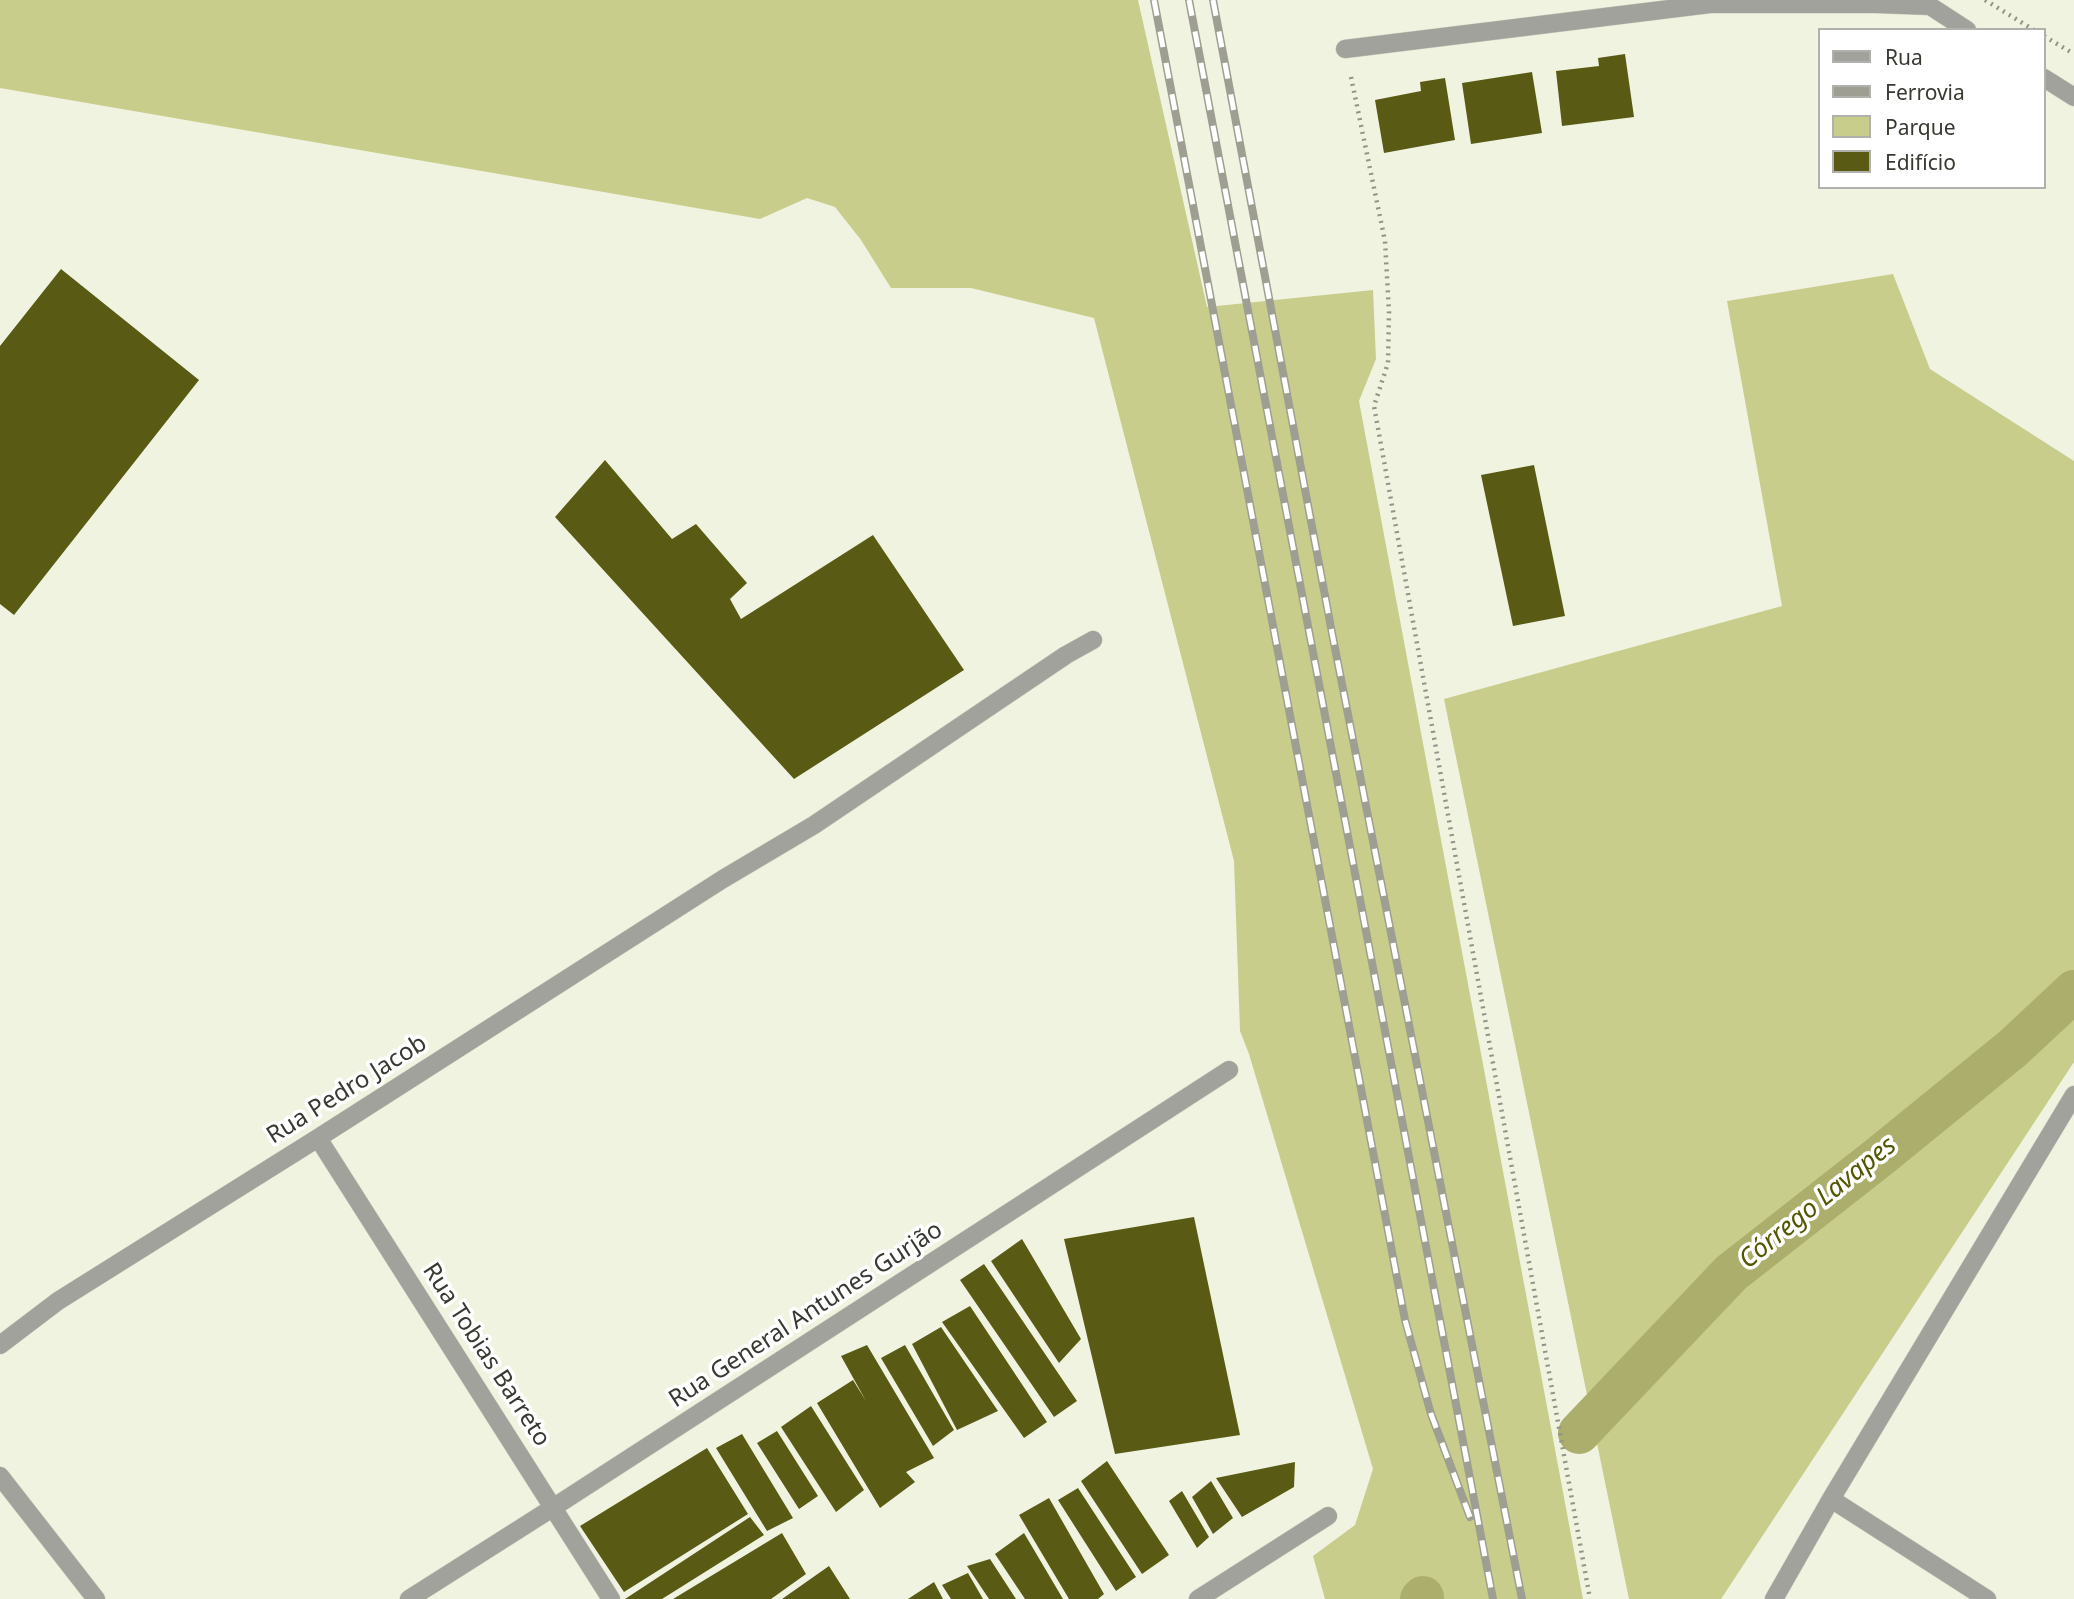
<!DOCTYPE html>
<html>
<head>
<meta charset="utf-8">
<style>
  body { margin:0 }
  #map { position:relative; width:2074px; height:1599px; overflow:hidden; background:#f1f3e1; font-family:"Noto Sans",sans-serif }
  canvas { display:block }
  .legend { position:absolute; left:1818px; top:28px; width:228px; height:161px; box-sizing:border-box; background:#fff; border:2px solid #b0b0ad; margin:0; padding:9px 12px; list-style:none; font-size:21px; color:#393932 }
  .legend li { display:flex; align-items:center; gap:14px; height:35px }
  .legend b { width:35px; border:2px solid #b0b0ad }
</style>
</head>
<body>
<div id="map">
<canvas width="2074" height="1599"></canvas>
<ul class="legend">
<li><b style="height:9px;background:#a1a29b"></b>Rua</li>
<li><b style="height:9px;background:#9e9f92"></b>Ferrovia</li>
<li><b style="height:19px;background:#c8cd8c"></b>Parque</li>
<li><b style="height:19px;background:#595b15"></b>Edifício</li>
</ul>
</div>
<script>
const ctx = document.querySelector('canvas').getContext('2d');
ctx.lineJoin = 'round';
function fill(path, color) {
  ctx.fillStyle = color;
  ctx.fill(path, 'evenodd');
}
function shape(rows) {
  const path = new Path2D();
  for (const r of rows) {
    path.moveTo(r[0], r[1]);
    for (let i = 2; i < r.length; i += 2) path.lineTo(r[i], r[i + 1]);
  }
  return path;
}
function trace(path, color, width, dash) {
  ctx.strokeStyle = color;
  ctx.lineWidth = width;
  ctx.lineCap = dash ? 'butt' : 'round';
  ctx.setLineDash(dash || []);
  ctx.stroke(path);
}
function drawText(font, color, halo, rows, align = 'center') {
  ctx.font = font + ' "Noto Sans",sans-serif';
  ctx.lineWidth = 7;
  ctx.setLineDash([]);
  ctx.textBaseline = 'middle';
  ctx.strokeStyle = halo;
  ctx.fillStyle = color;
  for (const [text, x, y, turn = 0] of rows) {
    ctx.save();
    ctx.translate(x, y);
    ctx.rotate((+turn || 0) * Math.PI / 180);
    ctx.textAlign = isNaN(turn) ? turn : align;
    if (halo) ctx.strokeText(text, 0, 0);
    ctx.fillText(text, 0, 0);
    ctx.restore();
  }
}
const green = shape([
  [0,0,1138,0,1207,307,1373,290,1376,359,1359,401,1583,1599,1325,1599,1313,1556,1355,1525,1373,1469,1249,1054,1240,1031,1234,861,1094,318,971,288,891,288,861,240,835,207,807,198,760,219,0,88],
  [1893,274,1930,369,2074,461,2074,1062,1721,1599,1629,1599,1444,699,1782,606,1727,301]
]);
const canal = shape([
  [1579,1433,1731,1273,1879,1157,2013,1048,2074,991],
  [1421,1599,1423,1597]
]);
const building = shape([
  [1625,54,1634,117,1562,126,1556,71,1599,66,1598,58],
  [1532,72,1542,133,1471,144,1462,83],
  [1445,78,1455,140,1384,153,1375,100,1421,91,1420,82],
  [61,269,199,380,14,615,0,604,0,346],
  [605,460,672,539,696,524,747,583,730,599,741,619,873,535,964,670,794,779,555,517],
  [1534,465,1565,616,1513,626,1481,475],
  [1194,1217,1240,1435,1115,1454,1064,1239],
  [1022,1239,1081,1339,1059,1363,991,1261],
  [984,1264,1077,1401,1054,1417,960,1280],
  [970,1306,1047,1422,1024,1438,942,1322],
  [941,1327,998,1411,957,1430,912,1344],
  [867,1345,934,1458,906,1472,915,1482,880,1508,817,1403,853,1380,866,1401,841,1356],
  [905,1345,954,1430,933,1446,881,1358],
  [811,1406,864,1490,836,1512,781,1427],
  [777,1431,818,1496,799,1509,757,1443],
  [742,1434,793,1518,767,1531,716,1448],
  [707,1448,748,1514,624,1592,580,1526],
  [1107,1461,1169,1555,1142,1574,1081,1481],
  [1295,1462,1294,1487,1242,1517,1216,1478],
  [1211,1481,1233,1518,1213,1534,1192,1497],
  [1078,1488,1136,1577,1116,1591,1058,1500],
  [1182,1491,1209,1537,1197,1548,1169,1501],
  [1049,1498,1104,1594,1098,1599,1069,1599,1019,1515],
  [750,1517,764,1535,662,1599,625,1599],
  [782,1533,806,1574,771,1599,673,1599],
  [1024,1533,1063,1599,1025,1599,995,1554],
  [990,1559,1016,1599,989,1599,967,1566],
  [829,1566,850,1599,782,1599],
  [968,1573,983,1599,951,1599,942,1585],
  [934,1582,943,1599,908,1599]
]);
const path = shape([
  [1985,0,2034,30],
  [2044,36,2074,54],
  [1351,77,1385,241,1389,312,1388,363,1374,406,1590,1599]
]);
const minor = shape([
  [1345,49,1710,4,1876,4,1930,6,1967,30],
  [2044,78,2074,97],
  [318,1138,611,1599],
  [0,1345,58,1301,318,1138,723,879,814,825,1066,655,1093,640],
  [0,1476,96,1599],
  [1831,1499,1987,1599],
  [409,1599,554,1507,1229,1070],
  [1198,1599,1328,1516],
  [1774,1599,1831,1499,2074,1095]
]);
const rail = shape([
  [1154,0,1405,1320,1431,1414,1470,1517],
  [1189,0,1493,1599],
  [1213,0,1332,633,1522,1599]
]);
const streetNames = [
  ["Rua Pedro Jacob",347,1090,-32],
  ["Rua General Antunes Gurjão",806,1315,-33],
  ["Rua Tobias Barreto",486,1355,57]
];
const waterNames = [
  ["Córrego Lavapes",1818,1203,-39]
];
fill(green, '#c8cd8c');
trace(canal, '#abaf6b', 42);
fill(building, '#595b15');
trace(minor, '#cccebe', 19);
trace(path, '#939487', 4.5, [2, 5]);
trace(minor, '#a1a29b', 18);
trace(rail, '#9e9f92', 8);
trace(rail, '#fff', 5, [16]);
drawText('24px', '#393932', '#fff', streetNames);
drawText('italic 26px', '#545701', '#fff', waterNames);
</script>
</body>
</html>
